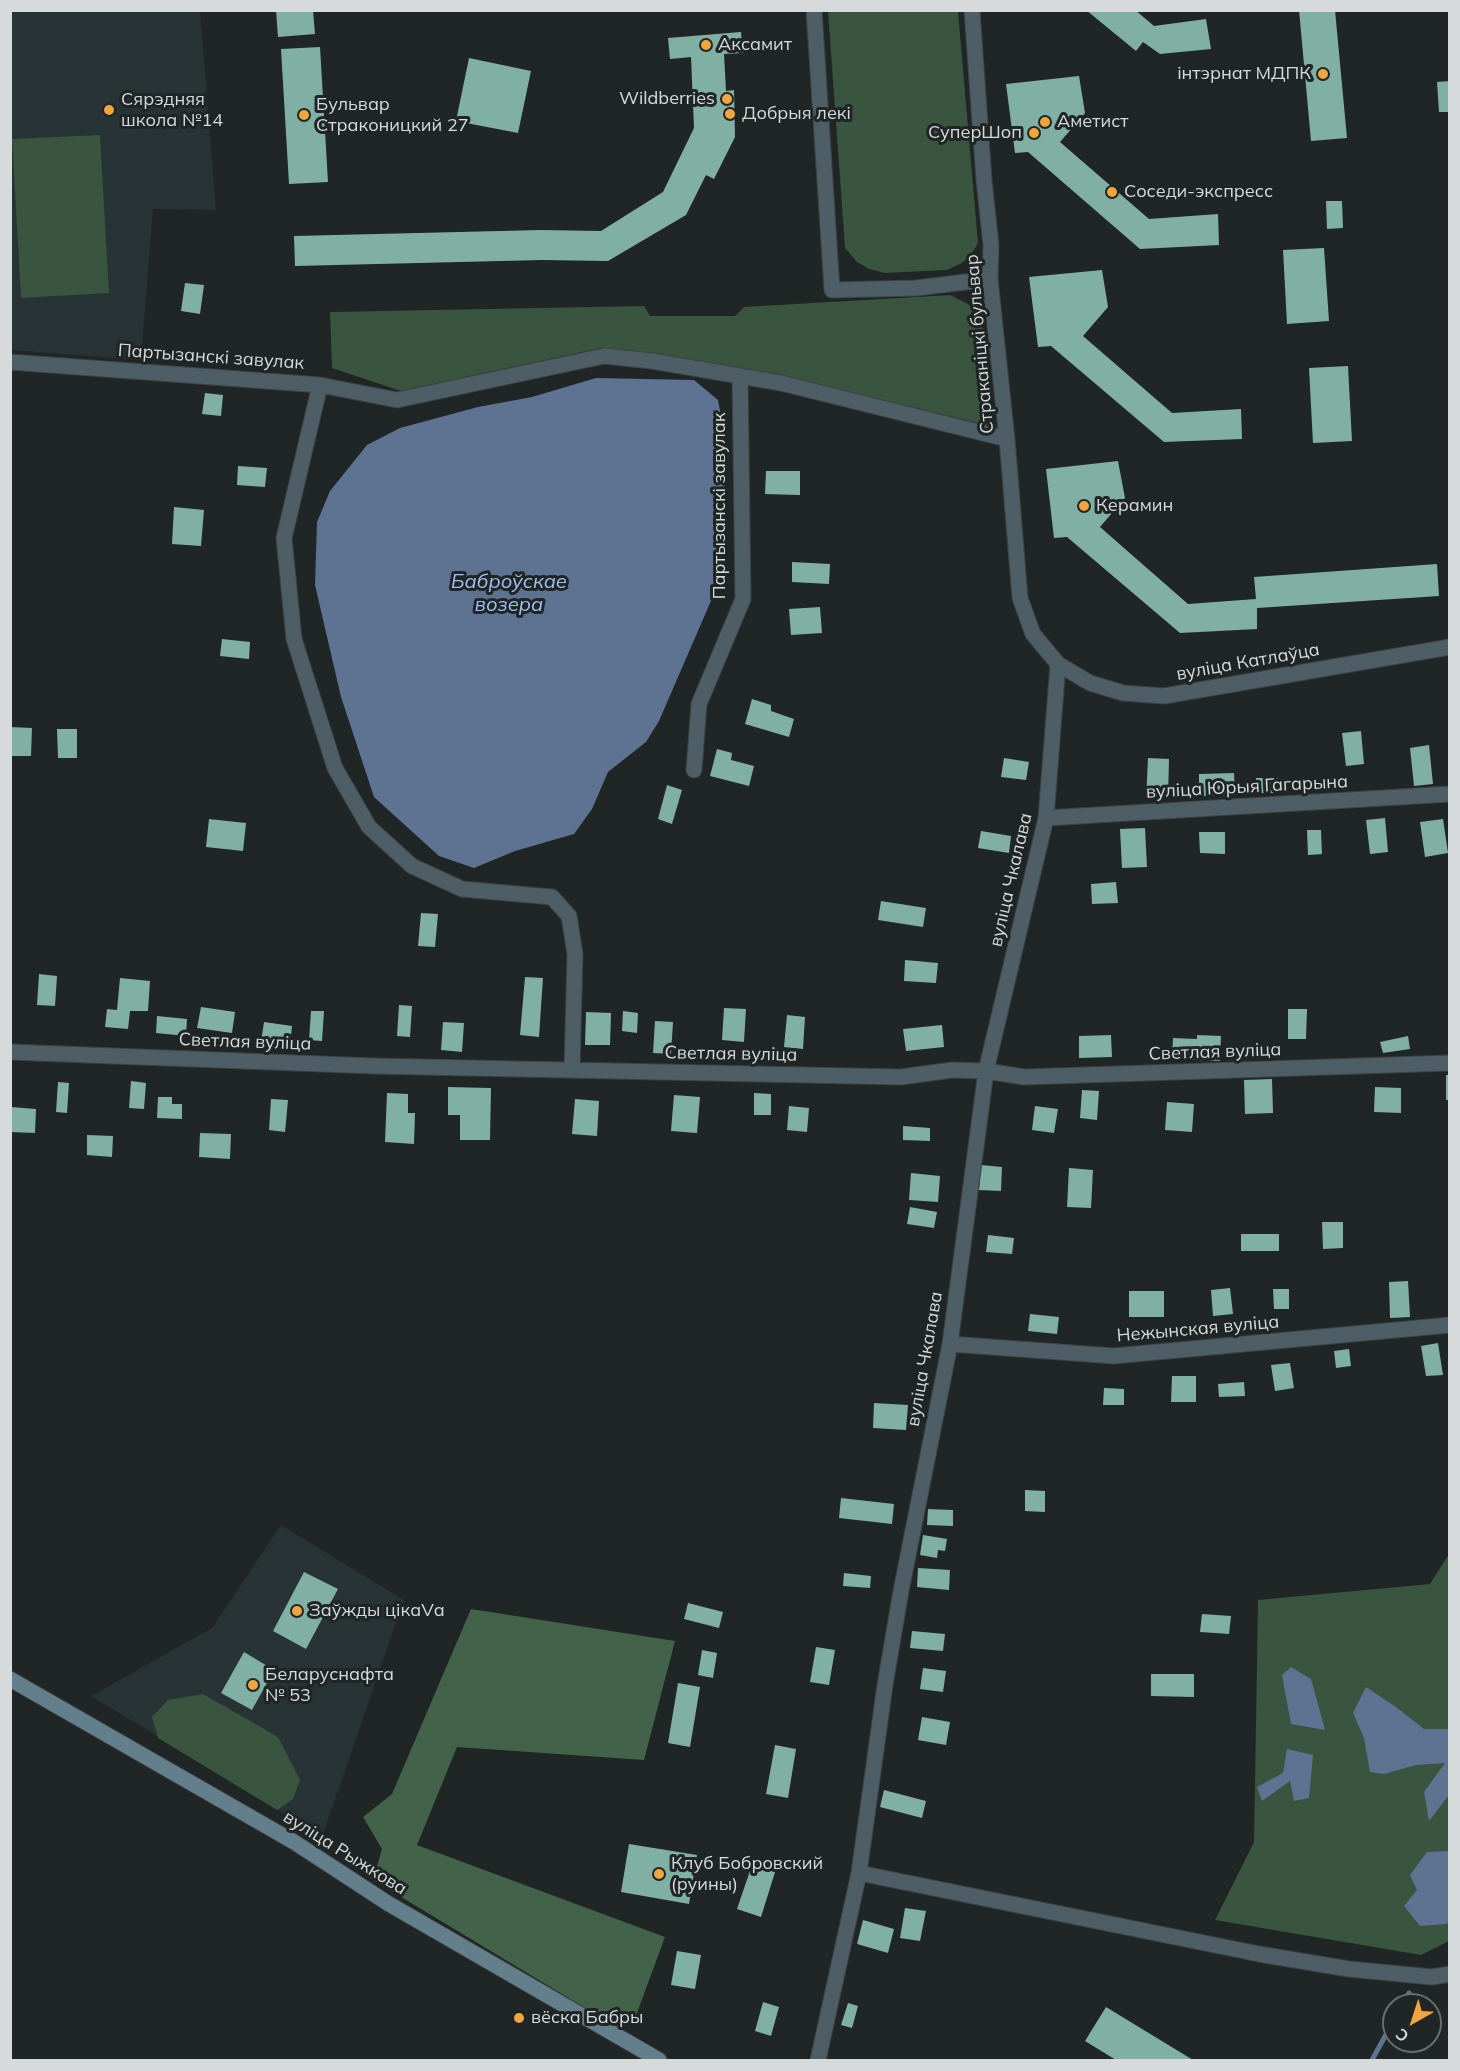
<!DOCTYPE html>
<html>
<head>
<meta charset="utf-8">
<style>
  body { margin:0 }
  #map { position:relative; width:1460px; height:2071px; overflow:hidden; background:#202525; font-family:Mulish,sans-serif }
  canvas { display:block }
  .frame { position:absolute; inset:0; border:12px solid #d7dada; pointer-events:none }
  .north { position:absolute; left:1382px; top:1993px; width:60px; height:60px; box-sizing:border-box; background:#202525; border:2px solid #696d6d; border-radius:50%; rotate:219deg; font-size:16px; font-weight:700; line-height:24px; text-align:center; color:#d7dada }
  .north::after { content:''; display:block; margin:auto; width:21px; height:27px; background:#f0a63f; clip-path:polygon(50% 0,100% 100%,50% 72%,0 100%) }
</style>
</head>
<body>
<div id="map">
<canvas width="1460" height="2071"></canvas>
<div class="frame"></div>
<div class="north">С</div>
</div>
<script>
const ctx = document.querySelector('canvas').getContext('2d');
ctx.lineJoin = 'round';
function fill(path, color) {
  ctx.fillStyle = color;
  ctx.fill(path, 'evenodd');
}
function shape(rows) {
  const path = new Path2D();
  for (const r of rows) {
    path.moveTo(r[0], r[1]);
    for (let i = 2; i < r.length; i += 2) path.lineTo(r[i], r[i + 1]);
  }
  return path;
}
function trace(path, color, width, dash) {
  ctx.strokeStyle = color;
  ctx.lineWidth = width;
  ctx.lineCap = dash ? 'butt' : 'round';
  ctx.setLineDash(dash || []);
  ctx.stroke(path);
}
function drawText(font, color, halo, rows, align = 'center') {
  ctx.font = font + ' Mulish,sans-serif';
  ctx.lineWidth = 6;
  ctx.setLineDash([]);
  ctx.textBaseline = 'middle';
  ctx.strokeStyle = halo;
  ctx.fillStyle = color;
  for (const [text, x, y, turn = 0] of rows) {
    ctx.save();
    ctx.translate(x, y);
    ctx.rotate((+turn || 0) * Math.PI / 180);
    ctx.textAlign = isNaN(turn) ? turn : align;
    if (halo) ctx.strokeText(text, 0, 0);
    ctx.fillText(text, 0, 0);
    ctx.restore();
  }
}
const built = shape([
  [10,11,200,11,216,210,153,209,141,360,11,350],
  [281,1525,404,1600,322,1837,91,1696,212,1628]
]);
const green = shape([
  [828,11,958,11,978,243,970,257,960,264,947,270,885,273,869,269,857,262,845,248],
  [100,135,109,293,21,298,12,139],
  [950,295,968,304,982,320,990,426,772,373,601,348,401,391,332,368,330,312,644,306,650,316,735,316,744,307],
  [1449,1554,1449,1941,1421,1955,1215,1920,1254,1842,1258,1600,1430,1584],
  [203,1694,278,1737,300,1780,293,1799,277,1810,158,1738,152,1717,168,1700]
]);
const forest = shape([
  [471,1609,675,1641,644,1760,457,1747,417,1845,665,1937,634,2021,620,2029,373,1880,382,1849,363,1817,392,1794]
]);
const water = shape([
  [596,378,694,380,718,400,725,438,723,573,659,721,646,742,608,772,592,809,574,834,515,851,474,868,439,856,374,797,341,697,315,585,317,522,330,491,367,445,400,428,478,407,532,397],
  [1291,1667,1311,1679,1325,1730,1291,1724,1282,1675],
  [1366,1687,1396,1707,1424,1729,1449,1729,1449,1795,1429,1821,1424,1792,1445,1763,1416,1765,1384,1774,1370,1772,1364,1738,1353,1713],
  [1287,1749,1313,1755,1309,1798,1294,1801,1290,1781,1262,1801,1257,1787,1283,1773],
  [1449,1851,1449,1922,1446,1924,1420,1926,1404,1906,1417,1890,1410,1875,1427,1852]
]);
const stream = shape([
  [1402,2005,1409,1993],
  [1372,2060,1394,2020]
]);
const building = shape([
  [276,10,313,10,315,34,278,37],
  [1086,10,1135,10,1154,26,1206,19,1211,49,1160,54,1143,42,1136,51],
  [1299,10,1335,10,1347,138,1311,141],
  [741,32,743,53,724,54,726,91,734,90,735,137,714,179,706,175,686,215,608,261,542,260,295,266,294,236,541,230,601,231,663,192,694,128,691,57,670,59,668,38],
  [320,47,328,182,289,184,281,49],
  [469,58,531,71,518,133,456,121],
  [1079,76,1085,113,1060,142,1149,219,1218,214,1219,245,1140,249,1028,152,1015,153,1006,84],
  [1450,81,1450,112,1439,112,1437,82],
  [1326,201,1342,201,1343,228,1327,229],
  [1324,248,1329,321,1287,324,1283,250],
  [1102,270,1108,307,1083,336,1172,413,1241,409,1242,439,1164,442,1051,346,1038,347,1029,277],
  [185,283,204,285,200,314,181,311],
  [1348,366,1352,441,1313,443,1309,368],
  [205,393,223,395,221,416,202,414],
  [1118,461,1125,498,1100,527,1188,604,1256,599,1254,577,1437,564,1439,596,1257,608,1257,629,1180,633,1067,537,1054,538,1046,469],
  [238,466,267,468,265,487,237,485],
  [766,471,800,471,800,495,765,494],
  [174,507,204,510,201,546,172,544],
  [792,562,830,564,829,584,792,582],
  [820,607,822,633,791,635,789,609],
  [222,639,250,642,249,659,220,656],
  [752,699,771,705,771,711,794,719,789,737,745,724],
  [10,727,32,728,31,756,10,756],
  [57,729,77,729,77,758,58,758],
  [1361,731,1364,764,1346,766,1342,733],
  [1429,745,1433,784,1414,786,1410,748],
  [717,749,732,753,731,760,754,766,749,786,710,776],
  [1004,758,1029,762,1026,780,1001,777],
  [1148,758,1169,759,1168,799,1146,799],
  [1234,773,1235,795,1199,796,1199,774],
  [1256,778,1278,778,1278,793,1256,793],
  [667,785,682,790,672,824,658,819],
  [1385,818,1388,852,1370,854,1366,820],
  [209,819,246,823,243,851,206,847],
  [1443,819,1448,853,1425,857,1420,822],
  [1145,828,1147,867,1122,868,1120,829],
  [1307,830,1321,830,1322,854,1308,855],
  [981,831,1011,836,1009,853,978,848],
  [1199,832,1225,832,1225,854,1200,853],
  [1116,882,1118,903,1092,904,1091,884],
  [881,901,926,908,923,927,878,920],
  [421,913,438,914,435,947,418,946],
  [905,960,938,963,936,983,904,981],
  [39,974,57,976,55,1006,37,1005],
  [525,977,543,978,539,1037,520,1035],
  [120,978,150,981,148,1011,130,1011,128,1029,105,1027,107,1009,117,1010],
  [399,1005,412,1006,410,1037,397,1036],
  [201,1007,235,1012,232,1033,197,1028],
  [724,1008,746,1009,744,1042,722,1040],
  [1288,1009,1307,1009,1306,1039,1288,1039],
  [311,1011,324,1011,322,1041,309,1040],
  [623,1011,638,1013,637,1033,622,1031],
  [586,1012,611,1013,610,1045,585,1045],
  [787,1015,805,1017,803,1049,784,1047],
  [157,1016,187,1019,186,1036,156,1033],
  [655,1021,673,1022,671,1054,653,1053],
  [264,1022,292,1026,290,1045,261,1042],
  [443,1022,464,1023,462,1052,441,1050],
  [942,1025,944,1047,906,1051,903,1029],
  [1111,1035,1112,1057,1079,1058,1079,1036],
  [1197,1035,1221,1036,1220,1061,1172,1059,1173,1038,1197,1039],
  [1408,1036,1410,1049,1383,1053,1380,1042],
  [1446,1075,1450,1075,1450,1100,1446,1100],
  [1272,1079,1273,1113,1245,1114,1244,1080],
  [131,1081,146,1083,144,1109,129,1108],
  [58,1082,69,1083,67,1113,56,1112],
  [448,1087,491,1088,490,1140,460,1140,460,1115,448,1115],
  [1375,1087,1401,1088,1401,1113,1374,1112],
  [1082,1090,1099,1091,1097,1120,1080,1118],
  [387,1093,408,1094,408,1113,415,1113,414,1144,385,1142],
  [754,1093,771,1094,771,1115,754,1115],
  [674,1095,700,1097,697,1133,671,1131],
  [158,1097,172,1097,172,1104,182,1104,182,1119,157,1118],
  [271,1099,288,1100,285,1132,269,1130],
  [575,1099,599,1101,597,1136,572,1134],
  [1167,1102,1194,1104,1192,1132,1165,1130],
  [789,1106,809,1108,807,1132,787,1130],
  [1035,1106,1058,1109,1054,1133,1032,1130],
  [11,1107,36,1109,35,1133,10,1132],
  [903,1126,930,1128,930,1141,903,1140],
  [200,1133,231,1134,230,1159,199,1157],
  [87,1135,113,1136,112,1157,87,1155],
  [981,1165,1002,1167,1001,1191,979,1190],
  [1069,1168,1093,1170,1091,1208,1067,1207],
  [911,1173,940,1176,938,1202,909,1200],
  [910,1207,937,1212,934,1228,907,1224],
  [1322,1222,1343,1222,1343,1248,1323,1249],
  [1241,1234,1279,1234,1279,1251,1241,1251],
  [988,1235,1014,1238,1012,1254,986,1252],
  [1408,1281,1410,1317,1390,1318,1389,1282],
  [1230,1288,1233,1314,1213,1316,1211,1290],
  [1273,1289,1289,1289,1289,1309,1274,1309],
  [1129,1291,1164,1291,1164,1317,1129,1317],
  [1030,1314,1059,1317,1057,1334,1028,1331],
  [1438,1343,1443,1375,1426,1376,1421,1346],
  [1349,1349,1351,1366,1336,1368,1334,1351],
  [1290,1363,1294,1388,1275,1391,1271,1365],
  [1172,1376,1196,1376,1196,1402,1171,1402],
  [1244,1382,1245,1396,1219,1397,1218,1384],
  [1104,1388,1124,1389,1124,1405,1103,1405],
  [874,1403,908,1405,906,1430,873,1428],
  [1025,1490,1045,1491,1045,1512,1025,1511],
  [841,1498,894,1504,892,1524,839,1518],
  [928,1509,953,1510,953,1526,927,1525],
  [923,1535,947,1539,945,1551,938,1550,937,1558,920,1555],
  [918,1568,950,1570,949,1590,917,1587],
  [304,1572,338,1589,306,1649,273,1631],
  [844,1573,871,1576,870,1588,843,1586],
  [688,1603,723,1612,719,1628,684,1619],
  [1202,1614,1231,1616,1229,1634,1200,1632],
  [912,1631,945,1634,943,1651,910,1648],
  [816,1647,835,1650,829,1685,810,1682],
  [702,1650,717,1653,713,1678,698,1675],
  [244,1652,274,1670,252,1710,221,1693],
  [923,1668,946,1671,943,1692,920,1689],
  [1151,1674,1194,1674,1194,1697,1151,1696],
  [678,1683,700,1687,690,1747,668,1743],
  [922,1717,950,1722,946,1745,918,1740],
  [775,1745,796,1749,788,1798,766,1794],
  [884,1790,926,1801,922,1818,880,1807],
  [629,1844,697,1855,689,1904,621,1892],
  [753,1862,776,1869,761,1917,737,1909],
  [905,1908,926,1911,920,1941,900,1938],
  [863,1920,894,1929,888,1953,857,1944],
  [677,1951,701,1955,695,1989,671,1985],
  [763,2002,779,2007,771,2036,755,2031],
  [848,2003,858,2006,852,2028,841,2025],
  [1106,2007,1193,2060,1116,2060,1085,2041]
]);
const minor = shape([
  [990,279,1007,439,1020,598,1033,634,1058,664,1090,683,1123,693,1164,696,1450,647],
  [10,362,320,385,397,400,604,356,652,361,781,383,1007,439],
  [320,385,284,538,294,639,335,768,369,827,412,866,462,889,552,897,569,916,575,954,572,1070],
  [694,770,699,704,743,599,740,377],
  [1046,818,1450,794],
  [10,1052,374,1066,901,1077,952,1070,986,1071,1024,1077,1450,1063],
  [950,1344,1114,1356,1450,1325],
  [859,1873,1259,1954,1349,1969,1432,1977,1450,1974],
  [818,2060,859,1873,885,1685,901,1591,950,1344,986,1071,1046,818,1058,664]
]);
const tertiary = shape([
  [814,10,832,290,916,288,990,279,991,245,984,180,972,10]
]);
const secondary = shape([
  [10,1679,294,1842,389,1904,659,2060]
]);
const markers = [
  [706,45,6,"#f0a63f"],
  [1323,74,6,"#f0a63f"],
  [727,99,6,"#f0a63f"],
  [109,110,6,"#f0a63f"],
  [730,114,6,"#f0a63f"],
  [304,115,6,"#f0a63f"],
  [1045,122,6,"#f0a63f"],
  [1034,133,6,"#f0a63f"],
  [1112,192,6,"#f0a63f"],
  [1084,506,6,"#f0a63f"],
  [297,1611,6,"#f0a63f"],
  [253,1685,6,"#f0a63f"],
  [659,1874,6,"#f0a63f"],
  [519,2018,6,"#f0a63f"]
];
const poiNames = [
  ["Аксамит",718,45],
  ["інтэрнат МДПК",1311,74,"right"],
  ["Wildberries",715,99,"right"],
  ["Сярэдняя",121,100],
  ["школа №14",121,121],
  ["Бульвар",316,105],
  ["Страконицкий 27",316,126],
  ["Добрыя лекi",742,114],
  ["Аметист",1057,122],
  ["СуперШоп",1022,133,"right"],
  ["Соседи-экспресс",1124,192],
  ["Керамин",1096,506],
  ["Заўжды цікаVа",309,1611],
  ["Беларуснафта",265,1675],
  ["№ 53",265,1696],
  ["Клуб Бобровский",671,1864],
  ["(руины)",671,1885],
  ["вёска Бабры",531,2018]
];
const streetNames = [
  ["Страканіцкі бульвар",980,344,-95],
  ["Партызанскі завулак",211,357,4],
  ["Партызанскі завулак",720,506,-90],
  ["вуліца Катлаўца",1248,662,-10],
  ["вуліца Юрыя Гагарына",1247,787,-3],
  ["вуліца Чкалава",1011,880,-77],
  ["Светлая вуліца",245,1042,2],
  ["Светлая вуліца",1215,1052,-2],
  ["Светлая вуліца",731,1054,1],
  ["Нежынская вуліца",1198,1329,-5],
  ["вуліца Чкалава",925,1359,-80],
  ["вуліца Рыжкова",345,1853,32]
];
const waterNames = [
  ["Баброўскае",509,582],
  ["возера",509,605]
];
fill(built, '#273334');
fill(green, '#39543f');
fill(forest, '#426249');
fill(water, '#5e7392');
trace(stream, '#5e7392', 5);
fill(building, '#80b0a4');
trace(minor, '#3d4242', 17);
trace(tertiary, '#3d4242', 17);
trace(secondary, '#3d4242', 17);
trace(minor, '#4e5e66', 15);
trace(tertiary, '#4e5e66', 15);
trace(secondary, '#647f8c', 15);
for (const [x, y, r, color] of markers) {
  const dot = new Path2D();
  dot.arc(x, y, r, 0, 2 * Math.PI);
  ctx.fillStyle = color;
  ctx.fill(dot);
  trace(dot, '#202525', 2);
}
drawText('18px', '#d7dada', '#202525', poiNames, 'left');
drawText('18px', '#d7dada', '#202525', streetNames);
drawText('italic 20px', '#9dc0f5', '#202525', waterNames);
</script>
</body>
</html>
